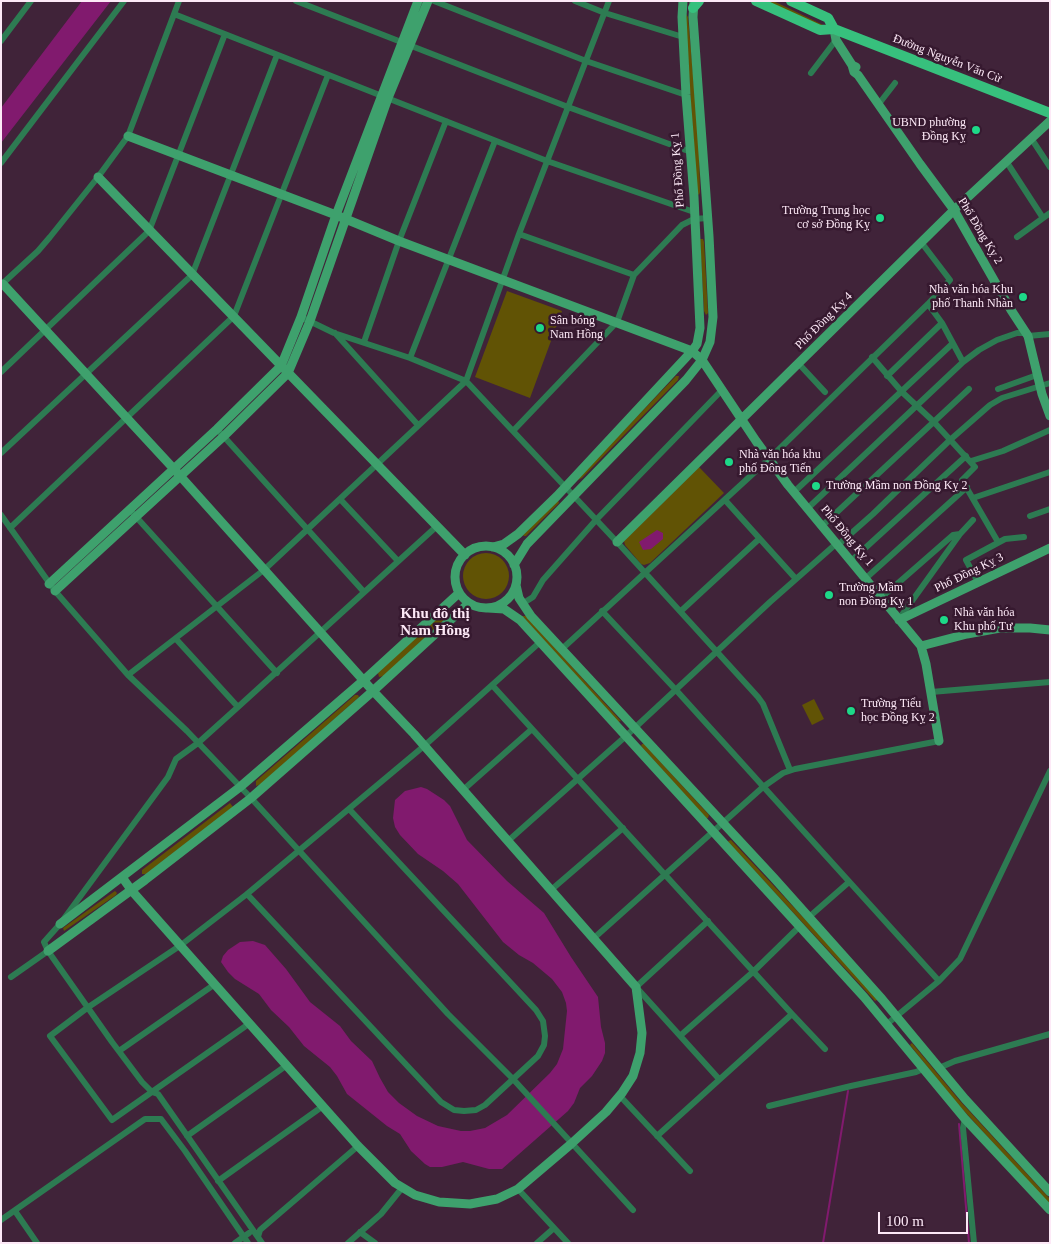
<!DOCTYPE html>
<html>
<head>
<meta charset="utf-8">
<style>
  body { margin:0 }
  #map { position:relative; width:1051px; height:1244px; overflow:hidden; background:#402339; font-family:Georgia,serif }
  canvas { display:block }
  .frame { position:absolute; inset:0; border:2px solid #fde9f7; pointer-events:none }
  .scale { position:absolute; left:878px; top:1212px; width:90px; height:22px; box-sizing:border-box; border:2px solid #fde9f7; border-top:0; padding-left:6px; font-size:15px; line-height:18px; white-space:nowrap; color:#fde9f7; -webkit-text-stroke:4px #36192f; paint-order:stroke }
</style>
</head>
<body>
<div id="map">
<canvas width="1051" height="1244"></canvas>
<div class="frame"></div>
<div class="scale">100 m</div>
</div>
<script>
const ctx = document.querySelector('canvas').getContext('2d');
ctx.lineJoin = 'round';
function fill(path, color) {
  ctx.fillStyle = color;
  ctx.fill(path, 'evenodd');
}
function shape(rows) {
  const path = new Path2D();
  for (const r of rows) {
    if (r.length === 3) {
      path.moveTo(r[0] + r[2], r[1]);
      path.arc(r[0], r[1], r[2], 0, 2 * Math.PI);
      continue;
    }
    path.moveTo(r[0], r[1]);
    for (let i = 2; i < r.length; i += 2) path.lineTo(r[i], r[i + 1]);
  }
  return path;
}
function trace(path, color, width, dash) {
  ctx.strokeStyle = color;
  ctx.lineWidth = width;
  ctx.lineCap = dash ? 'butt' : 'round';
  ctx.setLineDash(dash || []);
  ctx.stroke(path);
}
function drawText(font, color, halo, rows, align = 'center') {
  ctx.font = font + ' Georgia,serif';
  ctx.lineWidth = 5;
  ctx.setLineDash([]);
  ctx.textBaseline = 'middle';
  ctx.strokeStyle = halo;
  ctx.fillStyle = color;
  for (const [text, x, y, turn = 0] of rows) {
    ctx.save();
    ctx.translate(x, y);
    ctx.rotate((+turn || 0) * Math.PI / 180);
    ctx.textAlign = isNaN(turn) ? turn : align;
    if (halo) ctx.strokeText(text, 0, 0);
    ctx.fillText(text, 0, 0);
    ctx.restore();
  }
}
const green = shape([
  [766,1,773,1,786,7,823,25,822,27],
  [686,14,688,17,696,107,699,149,700,192,699,195,697,193,685,16],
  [700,239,703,239,704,242,708,313,706,315,704,311],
  [507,291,562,311,530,398,475,377],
  [676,376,679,376,678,380,582,478,578,480,578,478],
  [699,467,724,493,650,563,644,565,641,564,625,545,624,541],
  [558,500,559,503,526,536,524,536,523,535],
  [486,576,23],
  [446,611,449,613,448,616,384,676,379,677,378,673,443,612],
  [522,616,526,616,621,721,618,722],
  [355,695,358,695,359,697,261,784,256,786,256,781],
  [814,699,824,719,812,725,802,705],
  [642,744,644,744,709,815,708,818,706,818,641,746],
  [230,803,233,807,146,874,142,874,142,870],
  [731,840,828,944,878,999,877,1000,875,1001,729,843,728,841],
  [115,891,117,893,116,895,64,931,63,928],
  [912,1043,960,1101,1050,1199,1050,1205,955,1101,910,1045]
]);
const water = shape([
  [82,1,111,1,1,143,1,108],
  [657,530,663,533,663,539,651,549,643,550,639,542],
  [421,787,427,789,444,800,450,806,467,840,507,881,544,913,571,957,598,997,601,1027,605,1043,605,1053,602,1061,592,1076,580,1088,574,1103,568,1111,502,1169,489,1169,463,1162,442,1167,430,1167,425,1164,411,1151,400,1134,387,1126,347,1094,337,1076,330,1067,304,1046,289,1027,271,1010,259,994,235,979,228,972,221,962,223,956,228,950,240,942,253,941,265,945,286,969,310,1002,340,1026,351,1041,372,1061,380,1078,388,1092,399,1103,417,1116,438,1126,461,1131,470,1131,485,1128,507,1115,550,1073,557,1064,563,1049,567,1011,566,1003,562,992,552,979,533,963,519,955,503,942,458,884,443,871,418,854,400,835,395,827,393,818,395,800,405,791]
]);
const stream = shape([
  [959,1124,969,1243],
  [823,1243,848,1091]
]);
const street = shape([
  [296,1,568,107,691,152],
  [434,1,586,61,686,95],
  [575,1,605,13,683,37],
  [174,14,547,161,694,212],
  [1,41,31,1],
  [811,73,836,40],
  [878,105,895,83],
  [1031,138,1050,167],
  [1006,161,1043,218],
  [1,163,124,1],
  [519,234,634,275],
  [1017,237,1050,213],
  [1,285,38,251,50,237,98,177,128,136,179,1],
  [928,304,942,323,963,362],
  [301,317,334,333,410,358,466,381,617,542,758,697,763,704,790,770],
  [335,333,418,425],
  [1028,336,1050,334],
  [364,342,399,241,446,121],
  [872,357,902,392,933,421,975,467,962,480,998,542],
  [410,358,495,141],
  [799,364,825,392],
  [1,372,149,231,225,34],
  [887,376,942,323],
  [998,389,1037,375],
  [217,429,364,592],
  [513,431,617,322,634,275,682,225,694,219,708,218],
  [1,453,192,275,277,55],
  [971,461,1003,451,1050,430],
  [794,492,952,344],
  [973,498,1050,472],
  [340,499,398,561],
  [725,500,796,579],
  [808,508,963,362,979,350,997,340,1017,333,1025,333],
  [129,509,277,673],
  [1,515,55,591,128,675,187,731,251,798,448,1014,513,1079,633,1210],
  [1030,516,1050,509],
  [822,526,969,389],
  [10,528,234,316,328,75],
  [838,545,873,514,950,440,990,405,1002,398,1050,383],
  [851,561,966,456],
  [865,579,967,487],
  [978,582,966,560,1005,539,1024,537],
  [881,598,953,535,960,534],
  [522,604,533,597,543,580,596,520,722,390],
  [602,611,676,690,939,981],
  [681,611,759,539],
  [899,619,960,534,973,520],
  [176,639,238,707],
  [563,648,769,459,928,304,950,280,921,242],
  [128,675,265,569,466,381,519,234,609,1],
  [492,685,792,1014],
  [931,692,1050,682],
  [463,790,532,729],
  [508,841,626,736,770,602,837,543],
  [551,890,623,828],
  [247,894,441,1102,454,1110,464,1111,476,1110,485,1105,538,1056,544,1045,545,1036,543,1021,536,1010,350,810],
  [809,917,849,882],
  [708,921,636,987,719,1079],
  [594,938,763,787,783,773,795,769,939,741],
  [11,977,48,951],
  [250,1023,112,1120,50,1036,87,1008,181,945,247,894,424,746,539,643],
  [887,1024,939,981,960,959,1050,771],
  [681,1035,754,971,800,926],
  [119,1051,215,984],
  [939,1068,955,1061,1050,1034],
  [620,1096,690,1171],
  [769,1106,851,1086,916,1072,923,1069],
  [965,1119,963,1128,974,1243],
  [187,1136,287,1065],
  [657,1136,792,1014,825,1049],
  [218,1181,323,1106],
  [518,1189,568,1243],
  [15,1211,37,1243],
  [1,1220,145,1119,161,1119,185,1151,248,1243],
  [360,1232,375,1243],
  [258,1237,260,1230,358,1146],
  [235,1243,249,1233],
  [262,1243,158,1094,152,1092,142,1082,112,1042,48,951,44,942,60,924,168,777,176,759,198,743,238,707,437,526],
  [348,1243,381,1214,402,1188],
  [537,1243,554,1228]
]);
const secondary = shape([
  [834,29,836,40,852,65,856,67],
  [852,65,854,72,858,75,920,164,954,210,1011,310,1028,336,1042,394,1050,416],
  [128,136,336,215,399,241,692,351,702,360,756,441,788,485,921,646,926,664,939,741],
  [98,177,465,555],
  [3,284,173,468,373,691,414,734,636,987,642,1033,640,1053,633,1076,622,1093,606,1112,571,1144,518,1189,497,1199,470,1204,439,1202,415,1195,395,1183,358,1146,132,891,122,877],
  [617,542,954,210,1050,121],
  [486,577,31],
  [493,547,504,544,518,534,557,496,692,351,697,344,700,328,694,197,686,95,682,17,683,1],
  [514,565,527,544,686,380,702,360,710,342,713,317,709,236,693,17,694,2],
  [49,584,217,429,281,366,301,317,336,215,418,1],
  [516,585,519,598,531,616,774,878,882,999,965,1099,1050,1192],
  [55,591,224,436,288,373,310,321,388,98,428,1],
  [488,608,504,609,520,620,864,997,965,1119,1050,1210],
  [899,620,1050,548],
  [921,646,967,634,1000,628,1030,628,1050,630],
  [60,924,240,787,364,680,459,593],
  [48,951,145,880,251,798,373,691,469,603]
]);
const primary = shape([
  [756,1,820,30,834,29,1050,113],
  [791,1,828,18,834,29],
  [693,8,699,1]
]);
const markers = [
  [976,130,5,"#1dd888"],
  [880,218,5,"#1dd888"],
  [1023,297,5,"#1dd888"],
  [540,328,5,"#1dd888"],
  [729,462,5,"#1dd888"],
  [816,486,5,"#1dd888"],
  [829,595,5,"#1dd888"],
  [944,620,5,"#1dd888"],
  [851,711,5,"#1dd888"]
];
const streetNames = [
  ["Đường Nguyễn Văn Cừ",947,59,21],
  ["Phố Đồng Kỵ 1",678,170,-94],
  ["Phố Đồng Kỵ 2",980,231,59],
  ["Phố Đồng Kỵ 4",824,321,-45],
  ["Phố Đồng Kỵ 1",847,536,50],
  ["Phố Đồng Kỵ 3",969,573,-26]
];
const poiNames = [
  ["UBND phường",966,123,"right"],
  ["Đồng Kỵ",966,137,"right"],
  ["Trường Trung học",870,211,"right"],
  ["cơ sở Đồng Kỵ",870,225,"right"],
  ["Nhà văn hóa Khu",1013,290,"right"],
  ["phố Thanh Nhàn",1013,304,"right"],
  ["Sân bóng",550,321],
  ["Nam Hồng",550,335],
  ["Nhà văn hóa khu",739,455],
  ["phố Đông Tiến",739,469],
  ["Trường Mầm non Đồng Kỵ 2",826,486],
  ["Trường Mầm",839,588],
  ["non Đồng Kỵ 1",839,602],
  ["Nhà văn hóa",954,613],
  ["Khu phố Tư",954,627],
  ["Trường Tiểu",861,704],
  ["học Đồng Kỵ 2",861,718]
];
const quarterNames = [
  ["Khu đô thị",435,614],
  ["Nam Hồng",435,631]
];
fill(green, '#615305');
fill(water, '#811a6e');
trace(stream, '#811a6e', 2);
trace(street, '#2d7b52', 6);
trace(secondary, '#3ea16d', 9);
trace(primary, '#37c07d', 10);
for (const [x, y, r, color] of markers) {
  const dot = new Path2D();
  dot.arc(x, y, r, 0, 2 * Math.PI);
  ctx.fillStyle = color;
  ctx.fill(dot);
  trace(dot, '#36192f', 2);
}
drawText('12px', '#fde9f7', '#36192f', streetNames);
drawText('12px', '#fde9f7', '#36192f', poiNames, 'left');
drawText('bold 15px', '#fde9f7', '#36192f', quarterNames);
</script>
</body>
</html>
